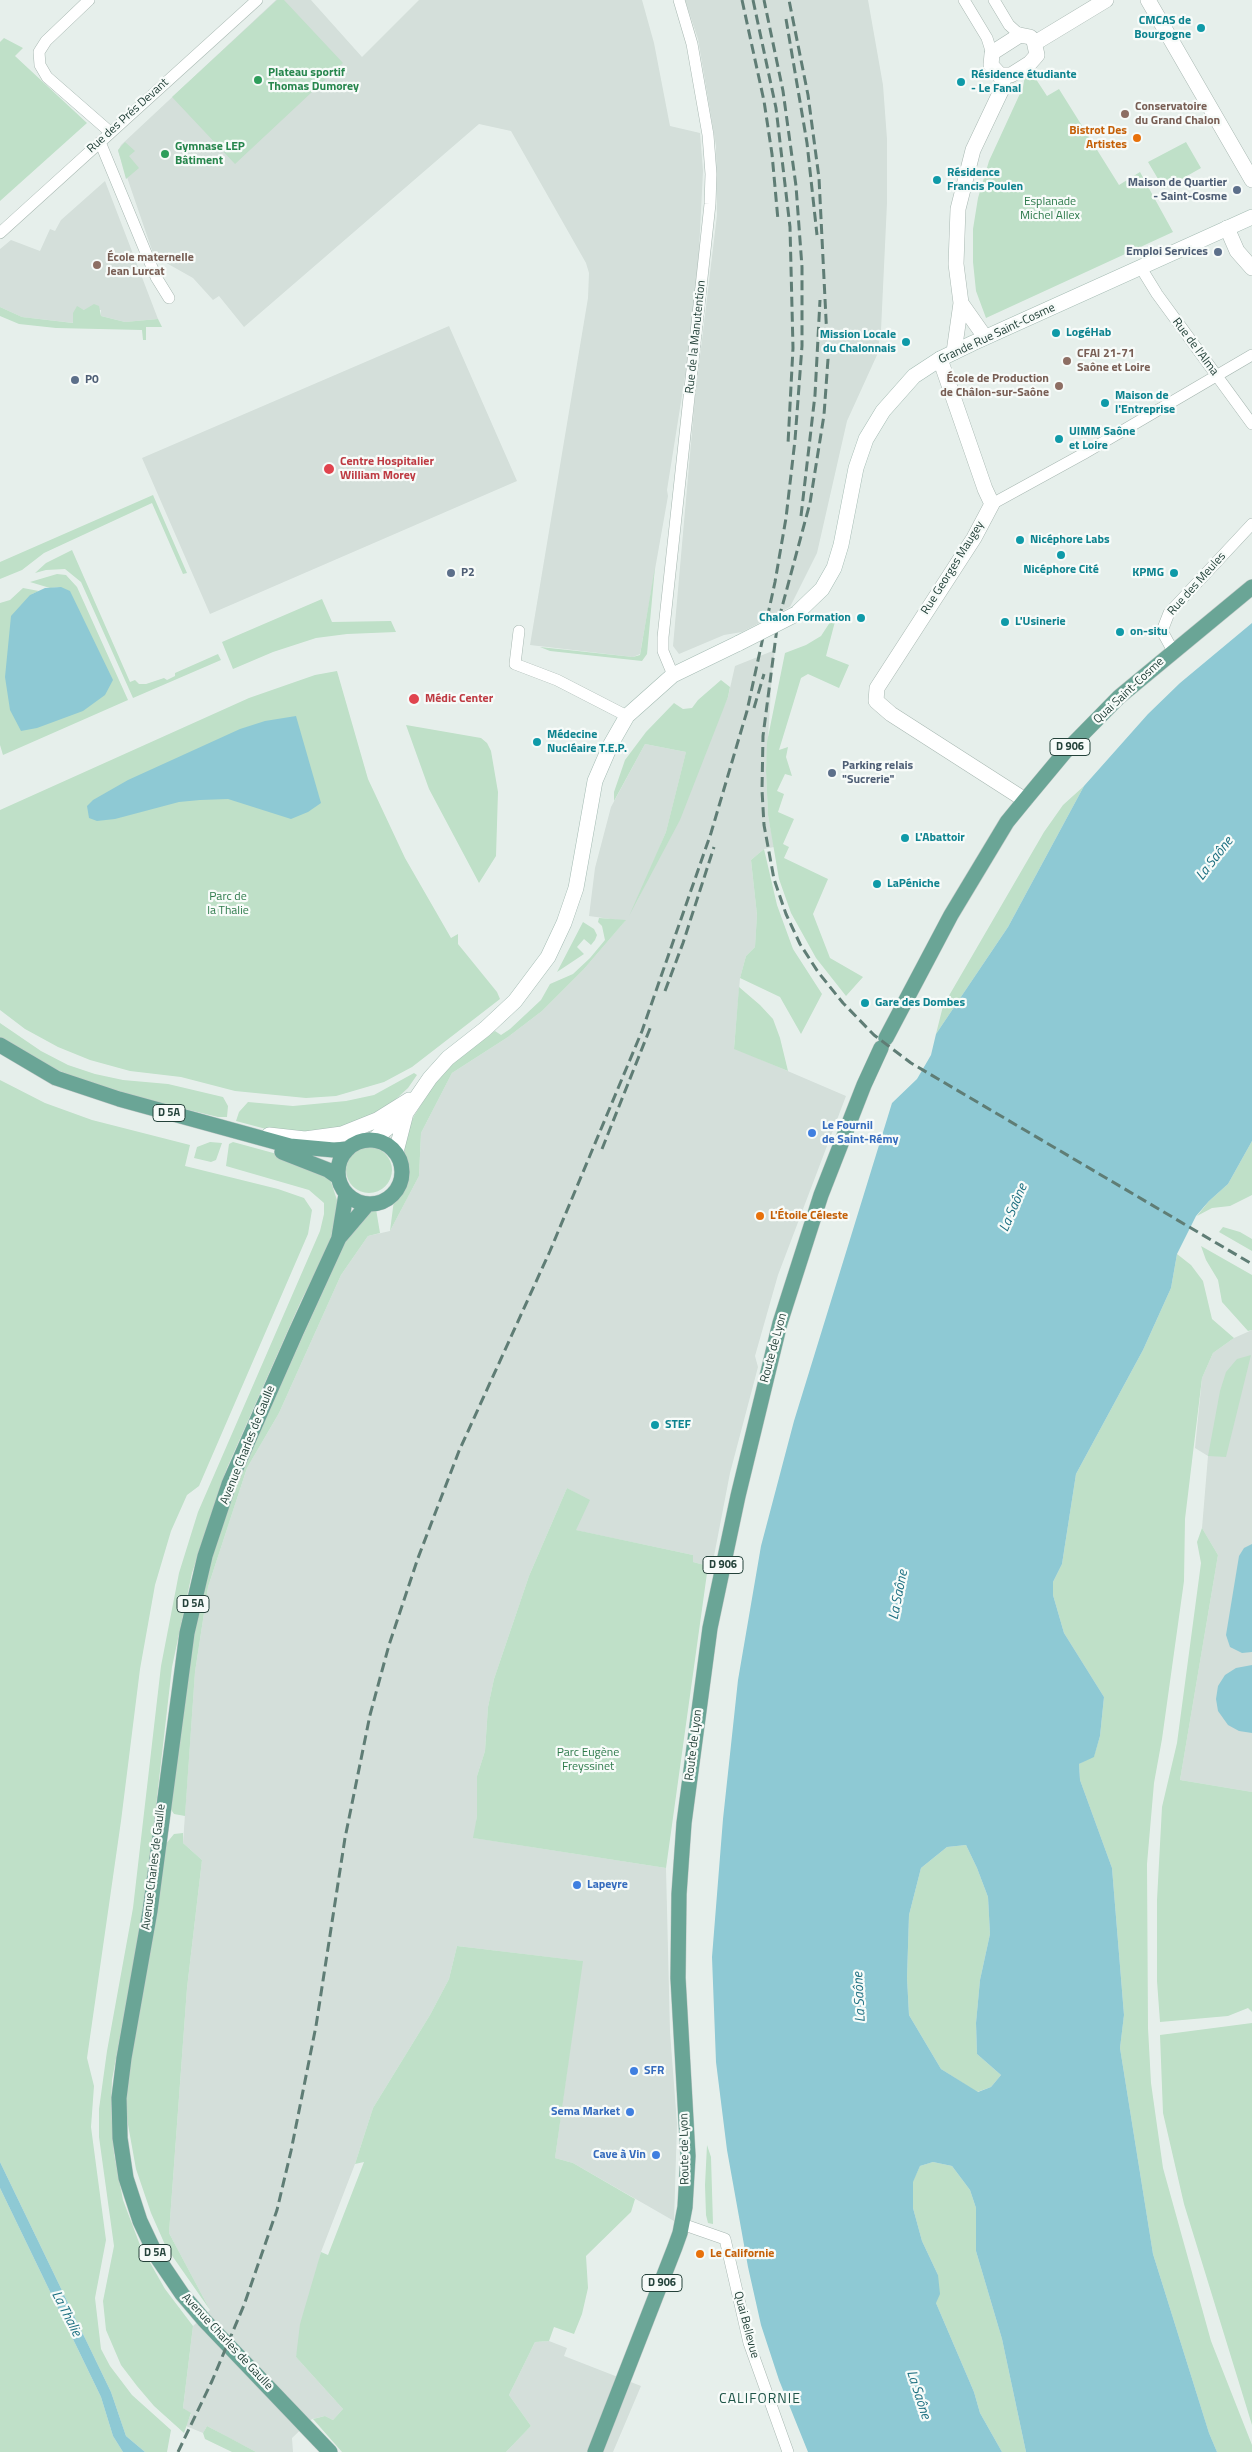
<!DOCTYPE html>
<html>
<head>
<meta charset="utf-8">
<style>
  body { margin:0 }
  canvas { display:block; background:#e6efeb }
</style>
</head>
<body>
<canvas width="1252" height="2452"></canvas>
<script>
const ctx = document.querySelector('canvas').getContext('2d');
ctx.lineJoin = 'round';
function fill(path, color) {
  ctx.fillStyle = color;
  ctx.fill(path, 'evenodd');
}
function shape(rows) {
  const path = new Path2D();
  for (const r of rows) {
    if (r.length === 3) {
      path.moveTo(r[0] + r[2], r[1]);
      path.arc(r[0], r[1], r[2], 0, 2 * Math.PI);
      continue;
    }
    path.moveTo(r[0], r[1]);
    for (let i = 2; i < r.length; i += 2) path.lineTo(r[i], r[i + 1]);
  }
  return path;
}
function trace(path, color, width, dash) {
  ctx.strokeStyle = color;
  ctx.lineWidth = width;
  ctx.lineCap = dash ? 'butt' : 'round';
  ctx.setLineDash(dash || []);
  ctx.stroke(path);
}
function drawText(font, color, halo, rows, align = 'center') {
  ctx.font = font + ' "Titillium Web",sans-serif';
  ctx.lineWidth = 4.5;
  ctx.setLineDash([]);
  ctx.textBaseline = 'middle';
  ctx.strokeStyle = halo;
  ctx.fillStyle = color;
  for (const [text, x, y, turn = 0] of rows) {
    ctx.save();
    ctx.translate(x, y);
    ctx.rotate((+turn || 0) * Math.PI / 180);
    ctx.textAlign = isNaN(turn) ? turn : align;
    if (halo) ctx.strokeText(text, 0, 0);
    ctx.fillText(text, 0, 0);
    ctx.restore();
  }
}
const built = shape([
  [276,0,311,0,362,57,419,0,642,0,654,43,670,126,700,133,703,171,698,271,687,364,667,490,668,496,640,654,633,657,530,645,588,298,589,273,586,263,511,131,479,124,244,327,219,296,213,300,193,278,154,256,118,151,121,145],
  [685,0,868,0,883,85,887,139,887,203,881,330,877,355,847,421,817,553,790,607,742,632,724,635,679,654,673,646,695,398,717,215,716,146,698,39],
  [105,181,158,319,125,322,101,316,101,310,84,310,77,307,73,314,74,323,22,317,0,307,0,249,11,240,40,251,50,229,55,231,61,220],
  [449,326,517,481,210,614,142,458],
  [775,650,772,673,766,771,768,815,774,847,764,849,751,860,757,915,755,947,746,956,740,978,734,1048,846,1096,778,1275,755,1356,758,1367,730,1473,714,1556,708,1566,693,1562,693,1555,575,1530,586,1499,567,1488,529,1576,494,1679,488,1707,485,1751,477,1776,477,1816,474,1838,666,1868,670,2032,677,2124,674,2221,573,2163,555,2158,582,1961,457,1946,449,1979,430,2015,373,2108,355,2164,321,2252,296,2357,343,2409,333,2420,325,2416,312,2419,292,2438,293,2452,256,2452,207,2426,203,2433,186,2426,191,2414,183,2408,193,2326,210,2310,169,2233,187,1988,202,1860,183,1843,195,1672,208,1587,247,1468,279,1413,341,1275,368,1236,390,1231,419,1176,421,1133,452,1073,508,1037,542,1011,584,969,625,921,589,916,595,868,611,807,645,744,686,752,666,832,635,906,728,697,735,666],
  [1252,1330,1252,1792,1180,1780,1218,1555,1202,1528,1208,1456,1195,1448,1202,1378,1213,1353,1234,1338],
  [549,2341,567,2348,564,2356,641,2386,613,2452,506,2452,531,2426,509,2395,535,2342]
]);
const green = shape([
  [277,0,284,0,343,63,235,164,172,97],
  [4,38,23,48,15,56,87,123,0,201,0,42],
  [1030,70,1047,96,1059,89,1119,185,1140,172,1173,232,986,318,976,291,973,262,973,229,978,198,989,161,1023,87,1025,76],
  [125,142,135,151,129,156,139,168,126,179,118,150],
  [1186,142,1201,168,1164,189,1148,162],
  [94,304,99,306,101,316,125,322,158,319,162,327,146,327,146,340,143,340,142,330,56,328,19,324,0,316,0,307,22,317,73,323,73,313,77,306,84,310],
  [153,495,187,573,183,574,152,503,44,553,22,570,0,579,0,562],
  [72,550,130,682,135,680,139,684,146,684,164,678,167,680,175,676,175,673,218,654,221,660,133,698,81,582,65,569,46,570,35,573,46,563],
  [655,567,647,654,642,661,550,651,540,647,633,657,640,655],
  [57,574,66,575,77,587,128,700,3,755,0,745,0,603,10,600,23,588,39,591,30,595,61,587,50,588,30,582],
  [322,599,332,622,391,621,396,632,347,634,316,638,273,652,233,669,222,642],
  [838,610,826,656,849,665,839,688,808,674,801,678,779,750,788,747,786,757,792,776,785,774,777,791,784,794,778,812,794,819,783,844,789,847,784,858,828,879,813,914,830,958,863,977,846,996,816,958,791,913,779,879,768,815,766,771,767,742,785,653,806,645,821,636],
  [337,671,368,779,405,858,451,938,458,934,458,944,497,992,500,999,412,1067,384,1082,336,1096,306,1098,235,1091,181,1077,130,1071,90,1060,58,1047,25,1029,0,1010,0,810,249,698,315,675],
  [721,680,730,687,728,697,680,820,629,916,666,832,686,752,645,744,614,801,614,792,625,760,646,732,674,703,683,709,692,708,698,700],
  [406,725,481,738,487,743,491,751,498,792,496,856,479,883,429,789],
  [1084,786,1008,927,936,1034,943,1006,1044,832,1063,805],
  [764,849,777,905,793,949,822,994,801,1034,780,997,740,978,746,956,755,947,757,915,751,860],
  [599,918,626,920,584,969,542,1011,508,1037,452,1073,421,1133,419,1176,390,1231,394,1200,401,1192,408,1177,404,1145,407,1132,414,1116,436,1081,461,1056,495,1031,501,1035,510,1029,541,1000,550,984,573,974,590,958,605,940,602,926,598,922],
  [583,922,594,929,597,935,595,940,591,945,584,939,577,947,584,954,557,972],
  [739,987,760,1005,773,1019,780,1038,788,1071,734,1049],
  [0,1023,41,1051,68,1065,95,1074,123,1080,168,1084,223,1097,228,1106,227,1117,218,1117,160,1103,85,1081,55,1069,0,1037],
  [414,1073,417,1075,408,1088,381,1113,358,1124,314,1133,266,1129,236,1121,239,1112,248,1102,293,1106,346,1101,374,1095],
  [0,1080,45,1103,92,1120,190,1145,185,1166,278,1189,304,1198,312,1210,308,1234,199,1486,187,1495,171,1531,155,1585,140,1669,121,1821,87,2058,94,2086,91,2127,106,2240,95,2298,101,2349,110,2366,132,2395,171,2430,167,2452,145,2452,126,2436,111,2392,0,2162],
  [1252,1141,1252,1195,1230,1206,1212,1208,1197,1216,1209,1201,1228,1184],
  [210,1142,222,1143,216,1160,211,1162,194,1158,197,1147],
  [233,1142,288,1157,330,1179,338,1203,329,1246,301,1301,227,1468,192,1573,172,1667,145,1901,112,2080,111,2106,114,2154,123,2200,140,2245,165,2289,193,2326,183,2408,191,2413,184,2433,154,2406,137,2386,121,2365,106,2330,103,2301,114,2246,99,2137,99,2109,107,2051,133,1908,161,1666,179,1573,198,1512,320,1231,324,1214,324,1203,309,1190,226,1166,229,1144],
  [369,1170,23],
  [376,1209,380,1233,368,1236,341,1275,279,1413,247,1468,208,1587,195,1672,185,1816,174,1814,170,1808,182,1698,202,1589,237,1482,347,1238,369,1212],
  [1223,1227,1240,1232,1252,1239,1252,1251,1219,1232],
  [1201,1246,1252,1275,1252,1330,1248,1331,1222,1302,1218,1280,1206,1260],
  [1177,1254,1191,1265,1203,1281,1212,1319,1234,1338,1213,1353,1202,1378,1185,1519,1184,1581,1162,1739,1154,1783,1147,1864,1148,2028,1151,2083,1163,2168,1211,2341,1252,2445,1252,2452,1217,2452,1209,2433,1153,2254,1120,2048,1124,2015,1112,1868,1080,1780,1079,1764,1094,1756,1100,1736,1104,1697,1064,1633,1053,1595,1053,1582,1062,1564,1076,1474,1143,1350,1171,1288],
  [1251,1355,1226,1457,1208,1456,1220,1391,1226,1372,1237,1359],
  [567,1488,590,1500,576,1530,693,1555,693,1562,708,1566,666,1868,473,1838,477,1816,477,1776,485,1751,488,1707,494,1679,529,1576],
  [1202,1528,1218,1555,1180,1780,1252,1792,1252,2012,1248,2008,1228,2016,1160,2022,1157,1981,1157,1900,1162,1807,1177,1743,1201,1563,1197,1542],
  [183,1833,183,1843,202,1860,187,1988,169,2233,210,2310,166,2247,151,2213,136,2169,127,2119,127,2092,132,2053,165,1845,174,1834],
  [966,1845,977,1868,988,1897,990,1934,980,1980,976,2023,977,2054,1001,2075,991,2087,977,2092,941,2069,909,2015,907,1978,909,1915,921,1868,947,1847],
  [457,1946,583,1961,555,2158,573,2163,635,2199,631,2212,586,2256,588,2288,582,2314,574,2334,554,2327,549,2341,535,2342,509,2395,531,2426,506,2452,342,2452,313,2419,325,2416,333,2420,343,2409,296,2357,300,2324,321,2252,328,2255,364,2162,355,2164,373,2108,430,2015,449,1979],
  [1252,2023,1252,2425,1184,2204,1163,2113,1160,2035],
  [707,2145,711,2157,713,2224,708,2223,706,2215,705,2185],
  [933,2162,952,2166,970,2190,976,2208,976,2251,1002,2339,1026,2452,1002,2452,980,2413,974,2392,936,2303,938,2275,922,2241,913,2208,912,2183,920,2166],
  [0,2188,101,2397,113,2436,123,2452,0,2452],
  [207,2426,230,2438,256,2452,232,2452,205,2439,203,2433]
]);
const water = shape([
  [61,587,70,591,113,680,105,695,83,711,37,728,21,731,10,710,5,677,11,616,30,595,45,588],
  [1252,623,1252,1141,1228,1184,1209,1201,1196,1216,1177,1254,1171,1288,1143,1350,1076,1474,1062,1564,1053,1582,1053,1595,1064,1633,1104,1697,1100,1736,1094,1757,1079,1764,1080,1780,1112,1868,1124,2015,1120,2048,1153,2254,1209,2433,1217,2452,1026,2452,1002,2339,976,2251,976,2208,970,2190,952,2166,933,2162,920,2166,913,2182,913,2208,922,2241,938,2275,940,2294,936,2303,974,2392,980,2413,1002,2452,808,2452,779,2380,761,2325,748,2267,727,2150,716,2062,712,1957,723,1819,738,1680,761,1546,794,1421,892,1103,917,1079,931,1055,936,1034,1008,927,1084,786,1148,714,1180,683],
  [966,1845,977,1868,988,1897,990,1934,980,1980,976,2023,977,2054,1001,2075,991,2087,978,2092,941,2069,909,2015,907,1978,909,1915,921,1868,947,1847],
  [296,716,321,803,308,812,291,819,228,799,200,800,179,802,115,819,97,821,89,818,87,806,93,800,128,780,240,729,265,721],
  [1252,1544,1252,1652,1242,1653,1230,1647,1226,1635,1239,1556,1244,1548],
  [1252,1665,1252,1733,1239,1731,1228,1725,1218,1711,1216,1699,1218,1686,1225,1675,1236,1668],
  [0,2162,111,2392,126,2436,145,2452,123,2452,113,2436,101,2397,0,2188]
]);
const minor = shape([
  [89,0,46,41,39,52,40,65,47,77,110,132],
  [964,0,987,38,992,54],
  [994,0,1009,25,1020,35],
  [100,142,156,277,169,298],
  [0,233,257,0],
  [1141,268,1157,294,1252,424],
  [992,504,1083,454,1252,355],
  [519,631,515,664,557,680,627,716],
  [1173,651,1162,631,1169,613,1252,524],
  [673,675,663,651,663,637,710,204,711,174,708,135,692,44,679,0],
  [682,2224,725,2239,749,2343,788,2452]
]);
const tertiary = shape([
  [1148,0,1252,180],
  [1020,35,1030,37,1034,41,1037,55,1030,63,1011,75,1000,75,991,65,992,54,995,51,1020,35],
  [1035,43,1106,0],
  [1227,228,1237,251,1252,268],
  [961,303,985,337],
  [954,352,961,303,956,264,958,209,973,150,1001,91,1003,83,1000,75],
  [940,359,985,489,992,504,974,538,877,688,876,701,891,714,1025,800]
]);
const secondary = shape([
  [796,614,822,589,834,568,841,545,856,468,866,439,883,411,914,376,940,359,973,343,1252,217],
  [269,1135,305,1139,342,1134,377,1120,409,1100],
  [373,1140,406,1113,430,1078,448,1058,485,1029,515,1001,548,957,564,923,576,888,595,781,611,744,627,716,673,675,739,643],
  [396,1152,406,1113]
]);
const primary = shape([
  [886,1038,951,915,1007,822,1025,800,1065,752,1119,697,1252,587],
  [0,1045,56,1078,119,1099,290,1146,334,1150,348,1149],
  [370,1172,32],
  [282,1152,328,1170,338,1177],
  [339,1237,346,1194],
  [330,2452,204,2320,182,2294,157,2257,140,2221,126,2178,120,2138,119,2098,124,2058,150,1911,187,1633,205,1556,229,1484,296,1332,339,1238,368,1204],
  [595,2452,675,2247,680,2233,685,2207,688,2156,678,1978,679,1894,684,1823,710,1628,738,1496,780,1323,821,1195,864,1085,881,1048]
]);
const rail = shape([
  [742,0,764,101,772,154,778,220],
  [753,0,776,108,790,227,793,348,788,444],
  [786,19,807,143,817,235],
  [801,516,815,395,820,300],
  [777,628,763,736,762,790,764,825,774,879,786,914,800,944,818,972,843,1003,874,1035,911,1063,1252,1264],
  [775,633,810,503,824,415,828,359,819,178,808,95,789,0],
  [754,708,764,674],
  [665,991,683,943,714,847],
  [602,1149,651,1026],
  [178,2452,212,2381,244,2305,277,2210,291,2151,316,2026,345,1838,370,1715,389,1645,418,1558,459,1451,550,1251,642,1031,711,833,747,711,775,582,786,518,795,440,802,346,802,267,796,186,783,91,764,0]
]);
const secondaryBridge = shape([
  [739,643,796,614]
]);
const markers = [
  [1201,28,5,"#0f9aa8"],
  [258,80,5,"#2e9e5b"],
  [961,82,5,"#0f9aa8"],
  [1125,114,5,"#8d6e63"],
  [1137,138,5,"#e8710a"],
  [165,154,5,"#2e9e5b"],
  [937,180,5,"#0f9aa8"],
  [1237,190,5,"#5c6f8a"],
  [1218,252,5,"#5c6f8a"],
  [97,265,5,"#8d6e63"],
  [1056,333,5,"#0f9aa8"],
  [906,342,5,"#0f9aa8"],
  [1067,361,5,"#8d6e63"],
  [75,380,5,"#5c6f8a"],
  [1059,386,5,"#8d6e63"],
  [1105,403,5,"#0f9aa8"],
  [1059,439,5,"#0f9aa8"],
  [329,469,6,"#e0444e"],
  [1020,540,5,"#0f9aa8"],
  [1061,555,5,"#0f9aa8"],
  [451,573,5,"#5c6f8a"],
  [1174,573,5,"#0f9aa8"],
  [861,618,5,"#0f9aa8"],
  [1005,622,5,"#0f9aa8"],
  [1120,632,5,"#0f9aa8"],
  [414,699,6,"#e0444e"],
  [537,742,5,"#0f9aa8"],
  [832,773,5,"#5c6f8a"],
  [905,838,5,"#0f9aa8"],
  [877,884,5,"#0f9aa8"],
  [865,1003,5,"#0f9aa8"],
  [812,1133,5,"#3f7fe0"],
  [760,1216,5,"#e8710a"],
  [655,1425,5,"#0f9aa8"],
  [577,1885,5,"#3f7fe0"],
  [634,2071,5,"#3f7fe0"],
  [630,2112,5,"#3f7fe0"],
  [656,2155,5,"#3f7fe0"],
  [700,2254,5,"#e8710a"]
];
const shields = [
  [1070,747,40],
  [169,1113,32],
  [723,1565,40],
  [193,1604,32],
  [155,2253,32],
  [662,2283,40]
];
const shieldNames = [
  ["D 906",1070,747],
  ["D 5A",169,1113],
  ["D 906",723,1565],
  ["D 5A",193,1604],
  ["D 5A",155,2253],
  ["D 906",662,2283]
];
const cultureNames = [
  ["CMCAS de",1191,21,"right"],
  ["Bourgogne",1191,35,"right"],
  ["Résidence étudiante",971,75],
  ["- Le Fanal",971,89],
  ["Résidence",947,173],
  ["Francis Poulen",947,187],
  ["LogéHab",1066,333],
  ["Mission Locale",896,335,"right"],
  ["du Chalonnais",896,349,"right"],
  ["Maison de",1115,396],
  ["l'Entreprise",1115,410],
  ["UIMM Saône",1069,432],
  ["et Loire",1069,446],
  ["Nicéphore Labs",1030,540],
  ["Nicéphore Cité",1061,570,"center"],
  ["KPMG",1164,573,"right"],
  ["Chalon Formation",851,618,"right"],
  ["L'Usinerie",1015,622],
  ["on-situ",1130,632],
  ["Médecine",547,735],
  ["Nucléaire T.E.P.",547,749],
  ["L'Abattoir",915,838],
  ["LaPéniche",887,884],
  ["Gare des Dombes",875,1003],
  ["STEF",665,1425]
];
const leisureNames = [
  ["Plateau sportif",268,73],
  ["Thomas Dumorey",268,87],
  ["Gymnase LEP",175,147],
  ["Bâtiment",175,161]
];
const educationNames = [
  ["Conservatoire",1135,107],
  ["du Grand Chalon",1135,121],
  ["École maternelle",107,258],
  ["Jean Lurcat",107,272],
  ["CFAI 21-71",1077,354],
  ["Saône et Loire",1077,368],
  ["École de Production",1049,379,"right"],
  ["de Châlon-sur-Saône",1049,393,"right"]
];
const streetNames = [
  ["Rue des Prés Devant",128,116,-42],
  ["Grande Rue Saint-Cosme",997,334,-25],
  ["Rue de la Manutention",696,337,-84],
  ["Rue de l'Alma",1195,347,53],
  ["Rue Georges Maugey",953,568,-58],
  ["Rue des Meules",1197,584,-48],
  ["Quai Saint-Cosme",1129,691,-43],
  ["Route de Lyon",774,1348,-75],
  ["Avenue Charles de Gaulle",248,1445,-68],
  ["Route de Lyon",694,1745,-83],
  ["Avenue Charles de Gaulle",154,1867,-83],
  ["Route de Lyon",685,2149,-91],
  ["Quai Bellevue",746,2325,75],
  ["Avenue Charles de Gaulle",227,2342,47]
];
const foodNames = [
  ["Bistrot Des",1127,131,"right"],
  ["Artistes",1127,145,"right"],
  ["L'Étoile Céleste",770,1216],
  ["Le Californie",710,2254]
];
const serviceNames = [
  ["Maison de Quartier",1227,183,"right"],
  ["- Saint-Cosme",1227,197,"right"],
  ["Emploi Services",1208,252,"right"],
  ["P0",85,380],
  ["P2",461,573],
  ["Parking relais",842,766],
  ["\"Sucrerie\"",842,780]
];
const parkNames = [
  ["Esplanade",1050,202],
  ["Michel Allex",1050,216],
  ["Parc de",228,897],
  ["la Thalie",228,911],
  ["Parc Eugène",588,1753],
  ["Freyssinet",588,1767]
];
const healthNames = [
  ["Centre Hospitalier",340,462],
  ["William Morey",340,476],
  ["Médic Center",425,699]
];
const shopNames = [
  ["Le Fournil",822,1126],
  ["de Saint-Rémy",822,1140],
  ["Lapeyre",587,1885],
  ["SFR",644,2071],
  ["Sema Market",620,2112,"right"],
  ["Cave à Vin",646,2155,"right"]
];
const waterNames = [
  ["La Saône",1215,859,-52],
  ["La Saône",1014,1208,-67],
  ["La Saône",899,1595,-79],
  ["La Saône",860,1997,-93],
  ["La Thalie",66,2314,63],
  ["La Saône",918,2395,72]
];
const neighbourhoodNames = [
  ["CALIFORNIE",760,2400]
];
fill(built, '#d4dfda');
fill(green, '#bfe0c8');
fill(water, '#8ec9d4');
trace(minor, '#a8b8b2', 12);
trace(tertiary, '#a8b8b2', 16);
trace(secondary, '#a4bbb3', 16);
trace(primary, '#c2cac8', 16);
trace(minor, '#fff', 11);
trace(tertiary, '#fff', 15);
trace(secondary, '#fff', 15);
trace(primary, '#6aa596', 15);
trace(rail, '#5f7d75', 3, [10, 5]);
trace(secondaryBridge, '#a4bbb3', 16, []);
trace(secondaryBridge, '#fff', 15);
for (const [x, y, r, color] of markers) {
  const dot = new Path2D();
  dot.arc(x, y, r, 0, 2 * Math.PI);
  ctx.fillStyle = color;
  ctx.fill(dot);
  trace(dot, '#f7fbf9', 2);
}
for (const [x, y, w] of shields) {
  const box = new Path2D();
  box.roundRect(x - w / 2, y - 8.5, w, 17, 4);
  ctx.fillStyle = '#f7fbf9';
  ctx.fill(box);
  trace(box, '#24423a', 1);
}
drawText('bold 11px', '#24423a', null, shieldNames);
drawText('bold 12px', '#0d838f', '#f7fbf9', cultureNames, 'left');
drawText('bold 12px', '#27864d', '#f7fbf9', leisureNames, 'left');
drawText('bold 12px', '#785e54', '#f7fbf9', educationNames, 'left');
drawText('12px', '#24423a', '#f7fbf9', streetNames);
drawText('bold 12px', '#c56008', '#f7fbf9', foodNames, 'left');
drawText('bold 12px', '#4e5e75', '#f7fbf9', serviceNames, 'left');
drawText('12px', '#2d7a4b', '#f7fbf9', parkNames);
drawText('bold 12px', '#be3a42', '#f7fbf9', healthNames, 'left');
drawText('bold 12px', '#366cbe', '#f7fbf9', shopNames, 'left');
drawText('italic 14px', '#1c6f80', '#f7fbf9', waterNames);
ctx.letterSpacing = '1px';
drawText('14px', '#1f5548', '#f7fbf9', neighbourhoodNames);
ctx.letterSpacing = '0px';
</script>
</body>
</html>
